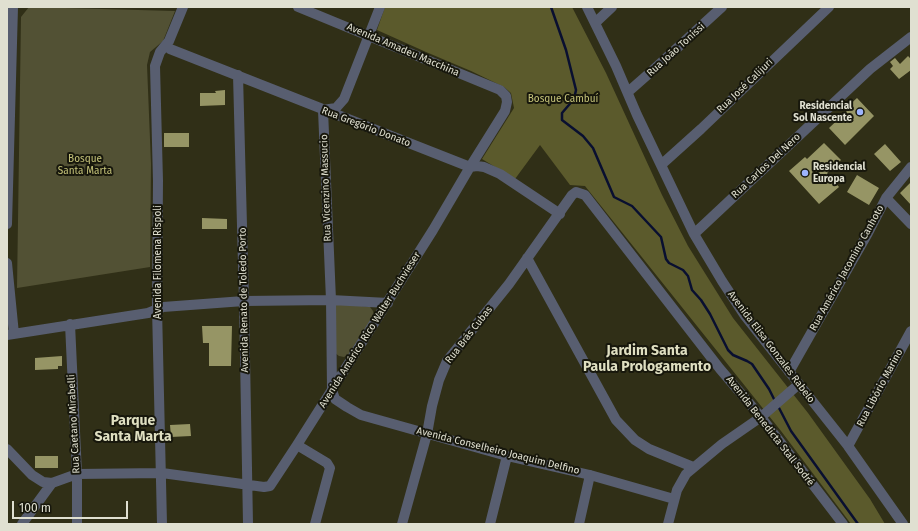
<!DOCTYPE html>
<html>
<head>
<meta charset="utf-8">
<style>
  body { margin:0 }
  #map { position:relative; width:918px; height:531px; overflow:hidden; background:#302f17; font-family:"Fira Sans",sans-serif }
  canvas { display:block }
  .frame { position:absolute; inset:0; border:8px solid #e0e0d1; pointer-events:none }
  .scale { position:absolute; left:12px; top:501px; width:116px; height:18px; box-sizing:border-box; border:2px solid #e0e0d1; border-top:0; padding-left:5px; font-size:12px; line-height:14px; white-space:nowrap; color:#e0e0d1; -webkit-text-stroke:3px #17170c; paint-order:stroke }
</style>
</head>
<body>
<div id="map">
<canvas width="918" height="531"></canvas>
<div class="frame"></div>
<div class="scale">100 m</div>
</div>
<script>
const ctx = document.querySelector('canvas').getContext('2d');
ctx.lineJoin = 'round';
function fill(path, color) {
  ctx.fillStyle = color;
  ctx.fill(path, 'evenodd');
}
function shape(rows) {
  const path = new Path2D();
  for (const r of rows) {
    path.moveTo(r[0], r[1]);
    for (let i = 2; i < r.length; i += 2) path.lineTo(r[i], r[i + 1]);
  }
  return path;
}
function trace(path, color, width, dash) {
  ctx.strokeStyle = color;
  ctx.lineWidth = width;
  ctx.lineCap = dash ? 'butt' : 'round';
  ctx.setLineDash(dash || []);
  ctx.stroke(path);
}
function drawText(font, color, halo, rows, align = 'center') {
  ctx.font = font + ' "Fira Sans",sans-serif';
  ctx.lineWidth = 4;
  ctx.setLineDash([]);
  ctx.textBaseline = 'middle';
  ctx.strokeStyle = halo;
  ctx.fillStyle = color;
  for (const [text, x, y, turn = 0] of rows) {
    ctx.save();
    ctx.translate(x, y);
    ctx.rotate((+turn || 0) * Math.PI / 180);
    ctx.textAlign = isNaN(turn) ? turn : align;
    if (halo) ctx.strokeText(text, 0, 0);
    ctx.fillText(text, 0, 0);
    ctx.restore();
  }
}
const green = shape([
  [29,7,175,11,163,41,150,52,147,65,151,164,150,267,17,288,21,17],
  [337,303,370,307,373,311,374,315,348,355,344,357,339,356,335,353,334,305]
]);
const forest = shape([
  [385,7,572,7,606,73,662,195,688,246,733,318,808,413,870,499,885,524,851,524,781,431,585,186,570,185,540,145,515,179,482,159,514,108,511,93,504,87,471,71,426,52,377,30]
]);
const stream = shape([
  [551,7,566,50,576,90,574,99,562,113,562,120,583,136,593,148,614,197,632,206,661,237,666,259,669,263,683,270,688,276,692,290,701,300,710,314,728,350,733,355,747,361,752,364,769,389,775,401],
  [778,406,791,431,858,524]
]);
const building = shape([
  [908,56,911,59,911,70,899,79,890,69,893,66,890,62,895,58,900,64],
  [225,90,225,105,200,106,200,93,216,93,215,91],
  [857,98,874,116,845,145,829,128,848,110,846,108],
  [164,133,189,133,189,147,164,147],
  [824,143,841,160,827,173,839,187,819,204,789,171,805,157,807,159],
  [885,144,901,162,890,171,874,154],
  [857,175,879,188,869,205,847,192],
  [911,182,911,205,900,193],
  [202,218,227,219,227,229,202,229],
  [202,326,232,326,231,366,209,366,209,343,203,343],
  [62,356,62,366,58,366,58,369,35,370,35,358],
  [190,424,191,436,171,437,170,425],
  [35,456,58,456,58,468,35,468]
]);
const minor = shape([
  [380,7,344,99,336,108,323,110,331,300,332,390,335,399,347,407,361,415,507,456,590,475,674,499],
  [587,7,616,66,637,115,694,234,722,281,745,316,848,446,903,524],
  [595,23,612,7],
  [167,46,170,49,470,167,477,166,484,167,500,174,560,214],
  [238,75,244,301,248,524],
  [628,92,653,70,722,7],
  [661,165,701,129,829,7],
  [886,198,911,224],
  [7,224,13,7],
  [694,234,870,69,911,37],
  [527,258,616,420,635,440,649,449,693,467],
  [7,263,14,334],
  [70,324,77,474,77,524],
  [7,335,148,313,163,307,244,301,331,300,388,303],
  [789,372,868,233,886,198,911,167],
  [297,445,327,463,330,468,315,524],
  [848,446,911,331],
  [7,449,32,475,43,482,52,483,77,474,162,473,264,487,270,486,297,445,433,230,470,167,505,111,507,102,506,96,500,90,298,7],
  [22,524,52,483],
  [162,524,157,308,158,181,155,66,160,52,169,41,183,7],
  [402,524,427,434,432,406,439,380,447,361,509,284,572,195,576,192,585,195,720,369,761,417,843,524],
  [490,524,507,456],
  [579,524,590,475],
  [668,524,677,490,686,474,722,444,761,417,799,384]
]);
const markers = [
  [860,112,4,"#9db4fd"],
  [805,173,4,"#9db4fd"]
];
const streetNames = [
  ["Avenida Amadeu Macchina",403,50,23],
  ["Rua João Tonissi",676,50,-42],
  ["Rua José Calijuri",745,86,-44],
  ["Rua Gregório Donato",366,127,21],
  ["Rua Carlos Del Nero",766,166,-43],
  ["Rua Vicenzino Massucio",326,188,-92],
  ["Avenida Filomena Rispoli",158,262,-90],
  ["Rua Américo Jacomino Canhoto",847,268,-61],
  ["Avenida Renato de Toledo Porto",244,300,-91],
  ["Avenida Américo Rico Walter Buchvieser",370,330,-58],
  ["Rua Brás Cubas",469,335,-52],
  ["Avenida Elisa Gonzales Rabelo",771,347,53],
  ["Rua Libório Marino",880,388,-62],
  ["Rua Caetano Mirabelli",74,424,-93],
  ["Avenida Benedicta Stall Sodré",770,431,52],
  ["Avenida Conselheiro Joaquim Delfino",498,451,14]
];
const parkNames = [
  ["Bosque Cambuí",563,99],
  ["Bosque",85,159],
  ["Santa Marta",85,171]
];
const poiNames = [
  ["Residencial",852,106],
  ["Sol Nascente",852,118],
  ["Residencial",813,167,"left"],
  ["Europa",813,179,"left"]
];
const districtNames = [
  ["Jardim Santa",647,351],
  ["Paula Prologamento",647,367],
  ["Parque",133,421],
  ["Santa Marta",133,437]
];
fill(green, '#525134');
fill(forest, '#5b5a2c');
trace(stream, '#090f30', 2.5);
fill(building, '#969565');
trace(minor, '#585e70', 10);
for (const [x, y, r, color] of markers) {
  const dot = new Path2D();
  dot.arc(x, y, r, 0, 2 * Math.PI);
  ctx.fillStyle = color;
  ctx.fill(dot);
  trace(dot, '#17170c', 1.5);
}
drawText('10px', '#e0e0d1', '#17170c', streetNames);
drawText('10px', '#c6c47a', '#17170c', parkNames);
drawText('bold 10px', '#e0e0d1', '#17170c', poiNames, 'right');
drawText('bold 14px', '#dfdfc1', '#17170c', districtNames);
</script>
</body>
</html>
